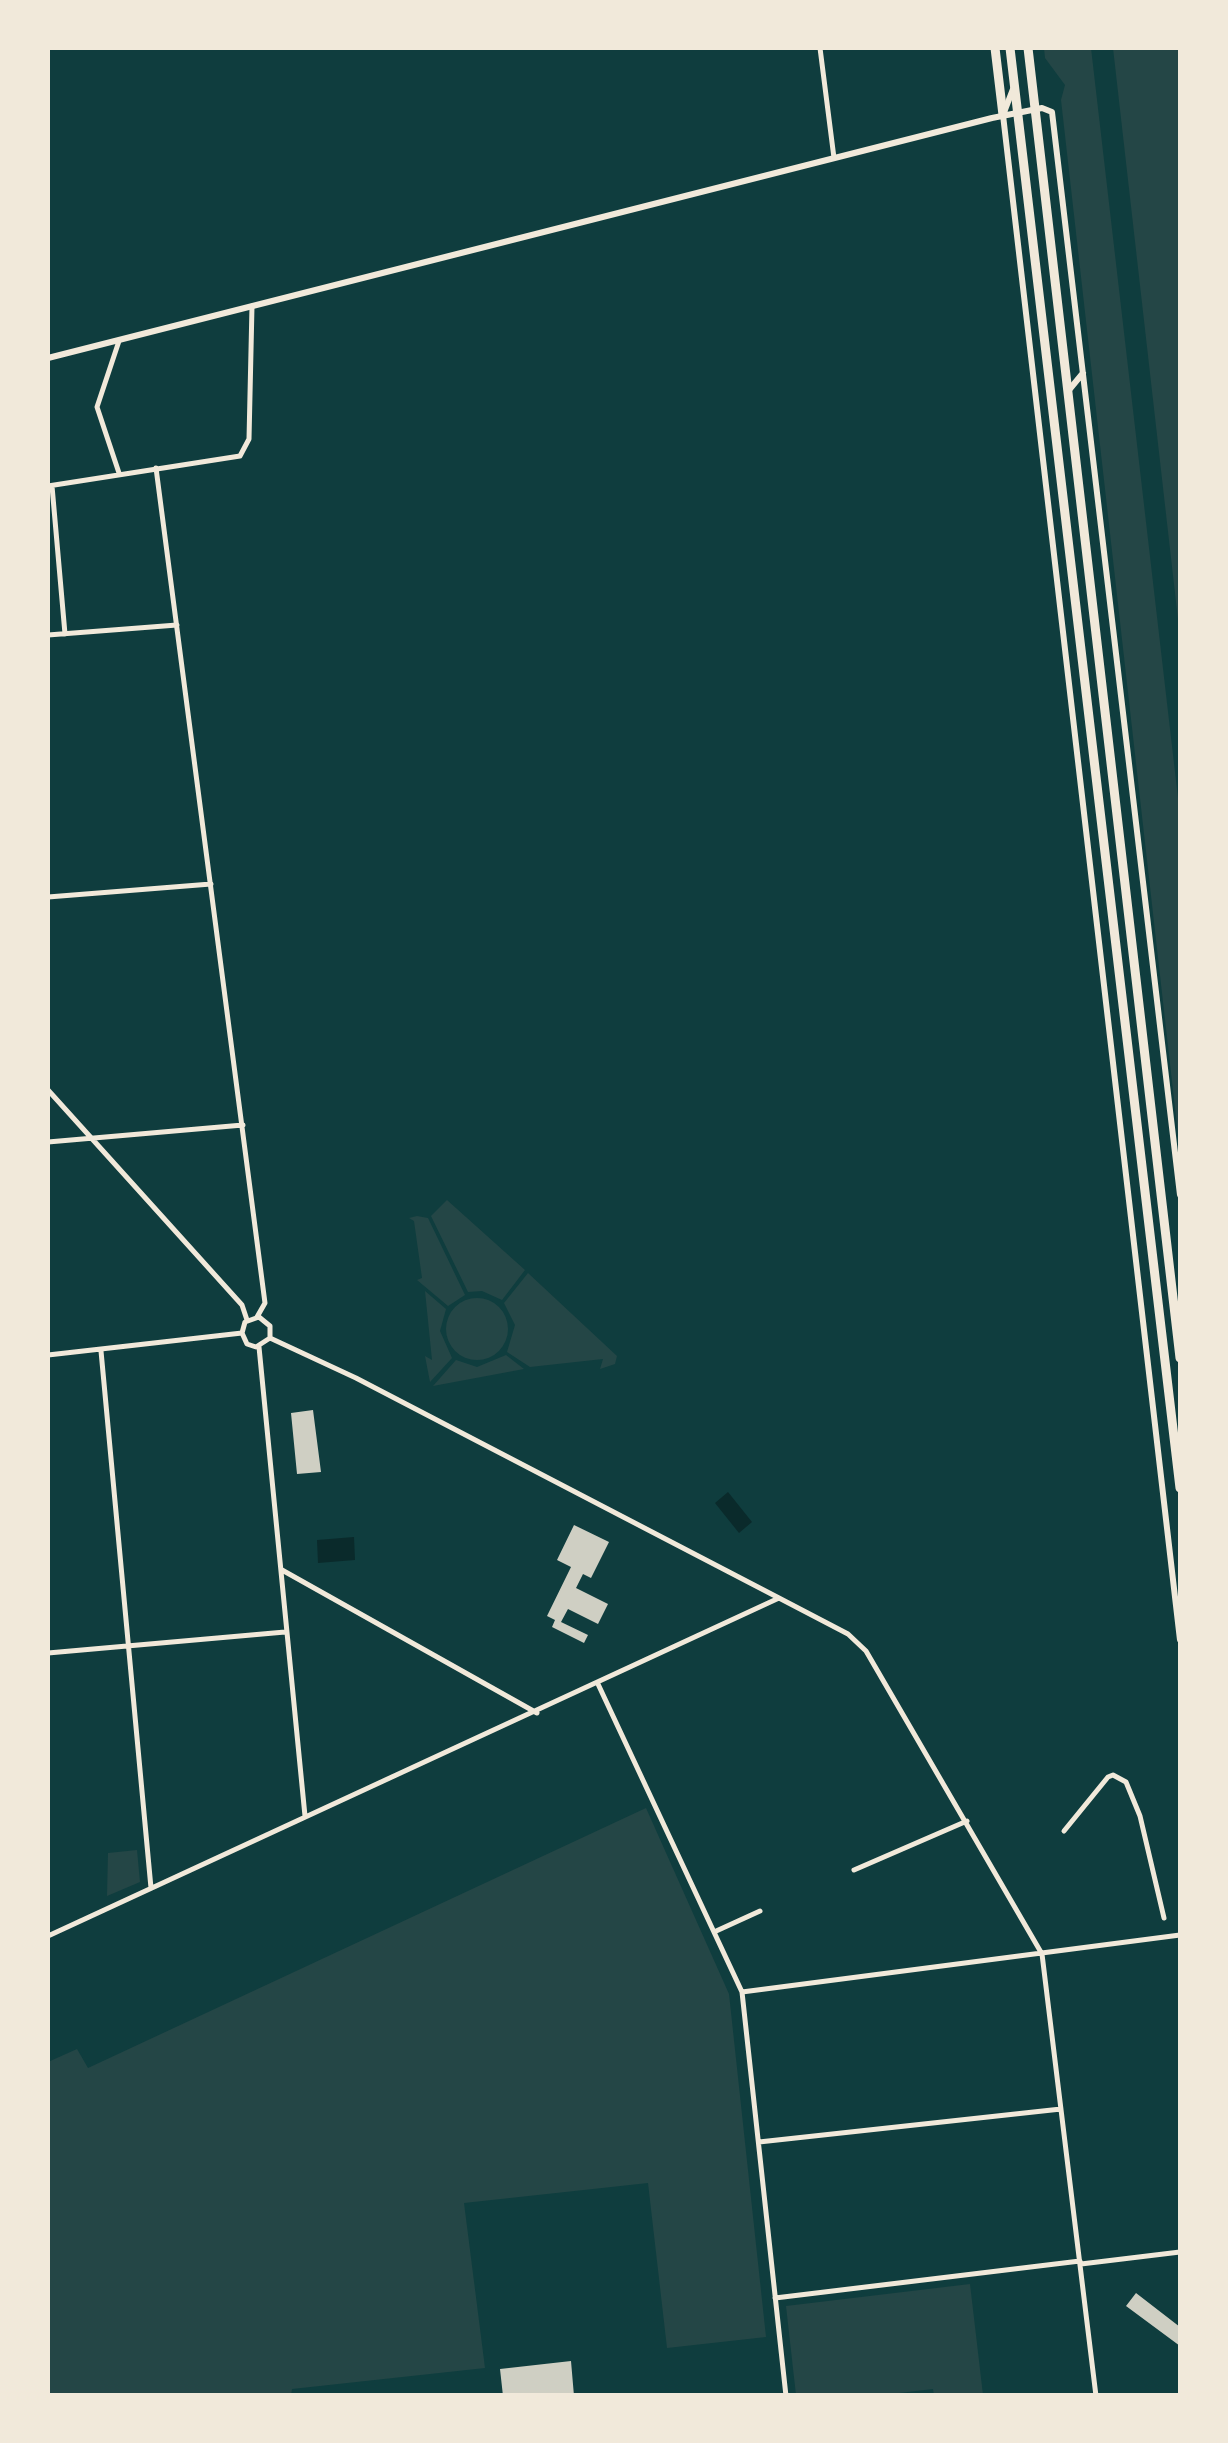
<!DOCTYPE html>
<style>
body{margin:0}
#map{position:relative;width:1228px;height:2443px;overflow:hidden;background:#0f3d3e;font-family:Lora,serif}
canvas{display:block}
.frame{position:absolute;inset:0;border:50px solid #f1e9da;pointer-events:none}
</style>
<div id="map">
<canvas width="1228" height="2443"></canvas>
<div class="frame"></div>
</div>
<script>
const g = document.querySelector('canvas').getContext('2d');
g.lineJoin = 'round';
function paint(path, color) { g.fillStyle = color; g.fill(path, 'evenodd'); }
const shape = rows => new Path2D(rows.map(r => 'M' + r).join(''));
function stroke(path, color, width, dash) { g.strokeStyle = color; g.lineWidth = width; g.lineCap = dash ? 'butt' : 'round'; g.setLineDash(dash || []); g.stroke(path); }
paint(shape([
 [1044,48,1091,48,1180,815,1180,1152,1061,100,1065,85,1045,58],
 [1113,48,1180,48,1180,637],
 [447,1200,525,1270,502,1300,482,1291,468,1292,431,1216],
 [417,1216,428,1218,465,1295,448,1306,417,1280,422,1278,414,1221,409,1218],
 [528,1273,617,1356,615,1364,600,1369,603,1359,530,1367,507,1352,515,1325,504,1303],
 [425,1291,446,1309,440,1331,452,1358,430,1382,425,1356,432,1360],
 '446 1329a31 31 0 1 1 62 0a31 31 0 1 1-62 0Z',
 [506,1355,524,1369,433,1386,456,1360,477,1367],
 [646,1808,729,1994,766,2337,667,2348,648,2183,464,2203,485,2368,292,2389,291,2395,48,2395,48,2062,77,2049,88,2068],
 [137,1850,140,1882,107,1896,108,1853],
 [970,2284,983,2395,934,2395,933,2389,874,2396,796,2395,786,2306]
]), '#244646');
paint(shape([
 [728,1492,752,1522,739,1533,715,1503],
 [354,1537,355,1560,318,1563,317,1540]
]), '#0a2a2b');
paint(shape([
 [313,1410,321,1472,297,1474,291,1413],
 [574,1525,609,1542,591,1578,583,1574,576,1588,608,1604,598,1624,568,1609,561,1622,588,1635,584,1643,552,1627,555,1620,547,1616,571,1567,557,1560],
 [1136,2293,1180,2327,1180,2346,1126,2306],
 [571,2361,574,2396,503,2396,500,2369]
]), '#cfcfc3');
stroke(shape([
 [820,48,834,158],
 [119,341,97,407,119,473],
 [156,468,265,1303,257,1317],
 [48,486,240,456,249,439,252,306],
 [52,486,65,634],
 [48,635,177,625],
 [48,897,211,884],
 [48,1090,242,1305,247,1320],
 [48,1142,243,1125],
 [242,1333,245,1322,259,1317,270,1326,270,1338],
 [242,1333,247,1344,256,1347,270,1338],
 [270,1338,356,1378,779,1598,848,1634,866,1651,1042,1954,1096,2396],
 [259,1347,305,1816],
 [101,1351,151,1888],
 [48,1355,242,1333],
 [282,1570,537,1713],
 [48,1653,285,1632],
 [598,1684,742,1992,786,2396],
 [1064,1831,1108,1777,1113,1775,1126,1782,1140,1816,1164,1918],
 [854,1870,967,1821],
 [714,1932,760,1911],
 [48,1936,779,1598],
 [742,1992,1180,1935],
 [759,2142,1061,2109],
 [1081,2264,1180,2252],
 [775,2298,1080,2261]
]), '#f1e9da', 5);
stroke(shape([
 [1013,89,1003,115,1180,1640],
 [48,358,992,118,1042,108,1052,112,1180,1195],
 [1069,390,1083,373]
]), '#f1e9da', 6);
stroke(shape([
 [995,48,1003,115],
 [1010,48,1180,1488],
 [1028,48,1180,1358]
]), '#f1e9da', 9);
</script>
